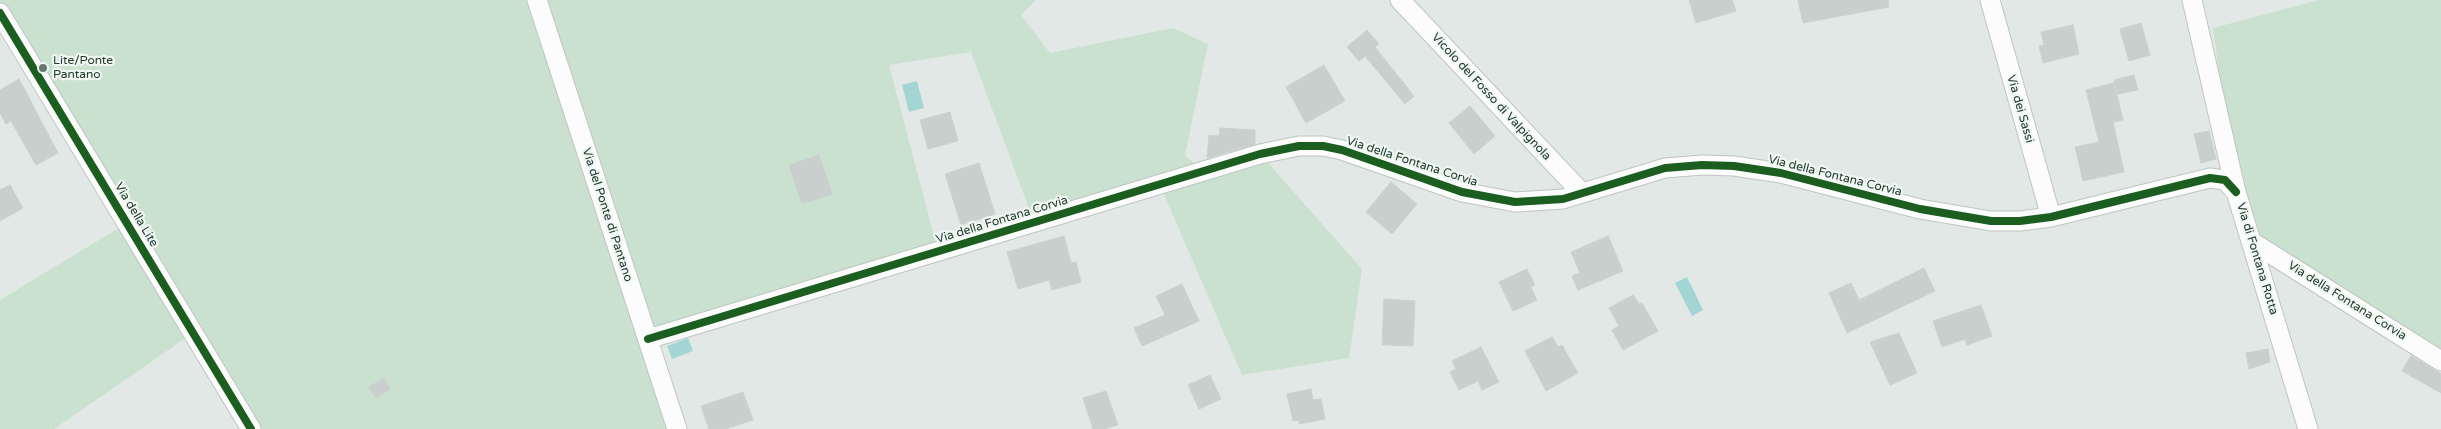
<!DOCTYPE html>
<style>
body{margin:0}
canvas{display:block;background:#e2e8e5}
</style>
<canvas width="2441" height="429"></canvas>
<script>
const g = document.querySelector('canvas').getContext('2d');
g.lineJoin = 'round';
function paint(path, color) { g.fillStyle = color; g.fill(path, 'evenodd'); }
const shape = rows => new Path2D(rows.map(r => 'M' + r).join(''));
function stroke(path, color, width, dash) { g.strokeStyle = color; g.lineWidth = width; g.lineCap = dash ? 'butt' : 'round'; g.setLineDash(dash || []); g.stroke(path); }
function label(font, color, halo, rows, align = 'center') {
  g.font = font + ' "Varela Round",sans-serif'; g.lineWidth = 4.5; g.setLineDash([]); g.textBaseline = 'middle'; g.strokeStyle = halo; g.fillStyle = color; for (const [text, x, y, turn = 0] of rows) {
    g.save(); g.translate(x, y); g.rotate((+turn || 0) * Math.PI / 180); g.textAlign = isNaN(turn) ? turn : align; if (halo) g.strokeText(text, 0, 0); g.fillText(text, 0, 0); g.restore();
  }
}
paint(shape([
 [0,0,1036,0,1021,15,1050,53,1173,28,1208,44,1185,155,1203,171,1260,154,1362,269,1349,358,1242,375,1160,185,1034,222,971,52,889,65,939,255,648,339,677,429,251,429,193,333,54,429,0,429,0,300,127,223,0,13],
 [2319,0,2441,0,2441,360,2252,242,2236,192,2213,28]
]), '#cbe1cf');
paint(shape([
 [917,81,924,108,909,112,902,85],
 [1687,277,1703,310,1692,316,1675,283],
 [688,338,693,351,672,359,667,346]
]), '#a4d5d5');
const building = shape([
 [1689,0,1732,0,1736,11,1696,23,1689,0],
 [1798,0,1888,0,1889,7,1803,23,1798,0],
 [2141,23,2150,55,2129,61,2120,29,2141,23],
 [2073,25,2079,54,2043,63,2039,46,2044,45,2041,32,2073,25],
 [1367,30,1379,44,1375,47,1414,96,1405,104,1365,56,1359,61,1347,47,1367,30],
 [1324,65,1345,101,1306,123,1286,87,1324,65],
 [2134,75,2138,90,2118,94,2114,80,2134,75],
 [19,79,58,153,36,165,11,121,6,124,0,113,0,90,19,79],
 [2114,83,2123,120,2113,122,2124,172,2083,181,2075,147,2099,142,2086,90,2114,83],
 [1470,106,1495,136,1474,154,1449,123,1470,106],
 [950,112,958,141,928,149,920,120,950,112],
 [1220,128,1255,130,1255,144,1207,158,1209,135,1219,136,1220,128],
 [2209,131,2216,159,2201,163,2194,134,2209,131],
 [819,155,832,194,802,204,789,165,819,155],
 [979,163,995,214,961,225,945,174,979,163],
 [1391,182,1417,204,1392,234,1366,212,1391,182],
 [10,185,23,208,0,221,0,190,10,185],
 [1064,236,1071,263,1076,262,1081,282,1052,290,1049,280,1018,289,1007,252,1064,236],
 [1608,236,1623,271,1578,290,1572,276,1580,273,1571,252,1608,236],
 [1924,268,1935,291,1847,333,1829,293,1851,283,1859,300,1924,268],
 [1527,269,1535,285,1531,287,1537,300,1513,311,1499,282,1527,269],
 [1182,284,1199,321,1142,346,1134,328,1165,315,1156,296,1182,284],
 [1633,295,1639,304,1642,303,1658,331,1623,350,1612,330,1619,326,1609,308,1633,295],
 [1384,299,1415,301,1413,346,1382,345,1384,299],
 [1981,305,1992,336,1967,345,1965,339,1942,347,1933,321,1981,305],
 [1899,333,1917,373,1890,385,1870,342,1899,333],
 [1552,337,1558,347,1562,345,1578,373,1546,391,1525,351,1552,337],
 [1481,347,1499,382,1482,390,1478,381,1459,390,1450,372,1456,369,1452,361,1481,347],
 [2268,349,2270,362,2249,369,2246,353,2268,349],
 [2411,356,2441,374,2441,393,2402,371,2411,356],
 [1210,375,1221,399,1199,409,1188,385,1210,375],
 [384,378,390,389,376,398,369,387,384,378],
 [1311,389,1313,400,1321,399,1325,419,1299,424,1299,420,1293,421,1287,394,1311,389],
 [1106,391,1118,425,1104,429,1093,429,1083,398,1106,391],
 [743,392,753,420,726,429,709,429,701,406,743,392]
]);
paint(building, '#c9cfcc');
stroke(building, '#cbd1ce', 1);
const minor = shape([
 [537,0,677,429],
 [1400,0,1582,193],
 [1990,0,2051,217],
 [2192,0,2236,192,2308,429],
 [0,13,251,429],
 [2252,242,2441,361],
 [648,339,1260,154,1299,146,1323,146,1342,150,1462,192,1515,202,1563,199,1665,168,1702,165,1734,166,1781,173,1920,209,1991,221,2020,221,2051,217,2210,178,2225,180,2236,192]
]);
stroke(minor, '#bfc5c2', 21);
stroke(minor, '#fbfcfb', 19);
stroke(shape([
 [0,13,251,429],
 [648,339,1260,154,1299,146,1323,146,1342,150,1462,192,1515,202,1563,199,1665,168,1702,165,1734,166,1781,173,1920,209,1991,221,2020,221,2051,217,2210,178,2225,180,2236,192]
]), '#1b5e20', 8);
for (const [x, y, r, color] of [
 [43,68,5,"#65776f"]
]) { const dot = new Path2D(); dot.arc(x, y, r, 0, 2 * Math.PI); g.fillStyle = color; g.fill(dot); stroke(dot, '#f0f7f2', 2); }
label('12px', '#213a30', '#f0f7f2', [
 ["Lite/Ponte",53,61],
 ["Pantano",53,75]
], 'left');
label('12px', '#213a30', '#f0f7f2', [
 ["Vicolo del Fosso di Valpignola",1491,97,47],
 ["Via dei Sassi",2020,109,74],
 ["Via della Fontana Corvia",1412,162,18],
 ["Via della Fontana Corvia",1835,176,14],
 ["Via della Lite",136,215,59],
 ["Via del Ponte di Pantano",607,215,72],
 ["Via della Fontana Corvia",1002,220,-17],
 ["Via di Fontana Rotta",2257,259,73],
 ["Via della Fontana Corvia",2347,301,32]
]);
</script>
